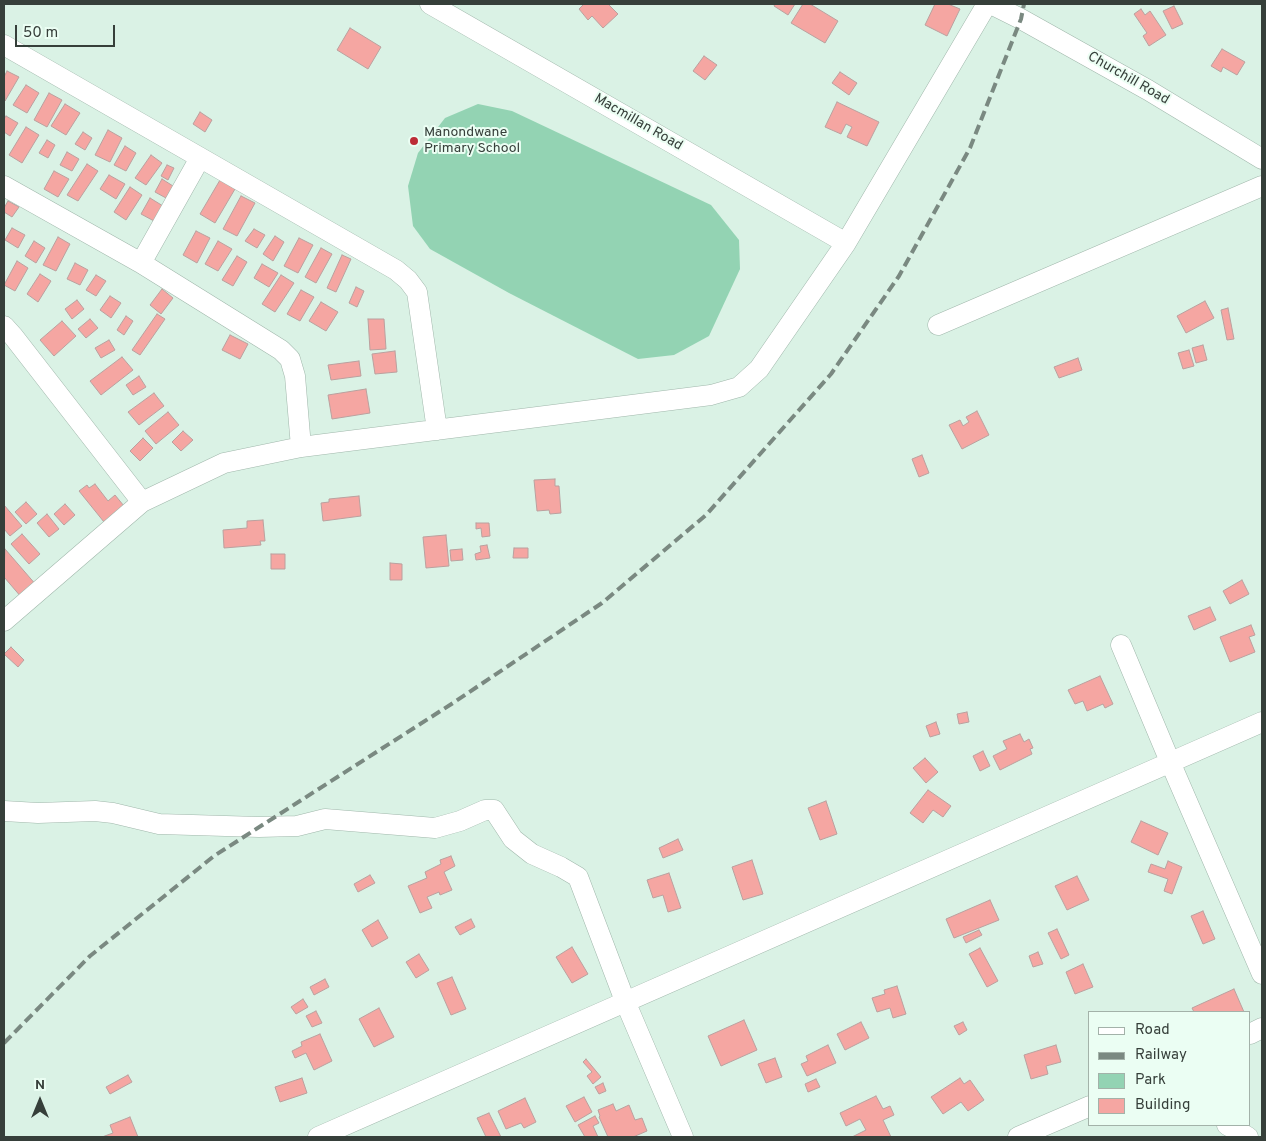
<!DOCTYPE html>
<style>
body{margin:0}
#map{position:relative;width:1266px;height:1141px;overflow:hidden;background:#daf2e5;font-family:Overpass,sans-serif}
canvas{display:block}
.frame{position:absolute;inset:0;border:5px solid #363f3a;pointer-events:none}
.legend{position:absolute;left:1088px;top:1011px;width:162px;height:115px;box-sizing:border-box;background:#ebfef3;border:1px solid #a3b2a9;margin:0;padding:6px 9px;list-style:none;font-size:15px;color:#363f3a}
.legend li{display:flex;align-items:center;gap:10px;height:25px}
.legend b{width:25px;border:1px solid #a3b2a9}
.north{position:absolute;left:15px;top:1076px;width:50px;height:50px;-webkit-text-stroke:4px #ebfef3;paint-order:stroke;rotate:0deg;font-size:14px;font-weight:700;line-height:20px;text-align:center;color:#363f3a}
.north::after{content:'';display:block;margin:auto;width:18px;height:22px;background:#363f3a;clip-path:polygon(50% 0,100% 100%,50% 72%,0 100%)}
.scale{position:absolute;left:15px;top:25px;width:100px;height:22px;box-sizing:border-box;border:2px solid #363f3a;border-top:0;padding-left:6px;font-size:15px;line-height:18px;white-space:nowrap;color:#363f3a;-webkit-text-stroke:4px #ebfef3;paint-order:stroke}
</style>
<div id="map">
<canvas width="1266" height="1141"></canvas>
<div class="frame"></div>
<ul class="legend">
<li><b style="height:6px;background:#fff"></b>Road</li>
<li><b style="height:6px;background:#7a8981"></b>Railway</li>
<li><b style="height:14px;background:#93d3b3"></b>Park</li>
<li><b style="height:14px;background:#f5a6a2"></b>Building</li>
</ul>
<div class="north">N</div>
<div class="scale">50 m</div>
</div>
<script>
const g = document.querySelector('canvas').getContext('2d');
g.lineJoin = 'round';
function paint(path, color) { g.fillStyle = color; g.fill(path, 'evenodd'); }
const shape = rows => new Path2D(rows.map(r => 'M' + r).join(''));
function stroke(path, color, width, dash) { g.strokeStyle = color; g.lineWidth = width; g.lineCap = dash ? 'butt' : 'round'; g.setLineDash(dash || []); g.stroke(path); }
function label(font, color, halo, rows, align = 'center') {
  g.font = font + ' Overpass,sans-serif'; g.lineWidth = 4; g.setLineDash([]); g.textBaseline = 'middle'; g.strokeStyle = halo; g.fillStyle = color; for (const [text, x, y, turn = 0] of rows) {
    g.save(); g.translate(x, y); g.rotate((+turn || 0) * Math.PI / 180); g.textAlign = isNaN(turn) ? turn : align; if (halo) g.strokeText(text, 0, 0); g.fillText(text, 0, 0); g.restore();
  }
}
paint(shape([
 [478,104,512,111,711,205,739,240,740,269,709,336,674,355,638,359,509,293,430,249,413,226,408,186,418,153,445,118]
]), '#93d3b3');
const building = shape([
 [584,4,608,4,618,14,603,28,592,16,588,20,579,9,584,4],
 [775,4,795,4,788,15,774,6,775,4],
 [803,4,810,4,838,21,825,43,791,23,803,4],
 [935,4,948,4,960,9,947,36,925,25,935,4],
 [1174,6,1183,24,1172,29,1163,11,1174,6],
 [1141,9,1145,15,1150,11,1166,35,1149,46,1143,36,1147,33,1134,14,1141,9],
 [350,28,381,47,368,69,337,50,350,28],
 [1222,49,1245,62,1237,75,1223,67,1221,72,1211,66,1222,49],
 [704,56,717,65,705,80,693,71,704,56],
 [7,71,19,77,5,101,4,77,7,71],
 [840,72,857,83,849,95,832,83,840,72],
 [26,85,39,93,27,113,13,105,26,85],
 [49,93,62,100,47,127,34,120,49,93],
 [837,102,879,122,867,146,847,137,852,127,846,124,841,134,825,127,837,102],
 [65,104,80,113,66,135,51,126,65,104],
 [200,112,212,120,205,132,193,124,200,112],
 [6,116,18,123,10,136,4,132,4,119,6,116],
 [26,127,39,135,22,163,9,155,26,127],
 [108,130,122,138,110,162,95,155,108,130],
 [83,132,92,138,85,150,75,144,83,132],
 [47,140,55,145,48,158,39,153,47,140],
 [125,146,136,153,126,171,114,165,125,146],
 [67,152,79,159,72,171,60,165,67,152],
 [151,155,162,163,146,185,135,178,151,155],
 [87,164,98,171,78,201,67,195,87,164],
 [167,165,174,168,168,180,161,176,167,165],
 [54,171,69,179,58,197,44,189,54,171],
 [109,175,125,184,116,199,100,189,109,175],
 [162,179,173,186,166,198,155,192,162,179],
 [220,180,235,189,215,223,200,214,220,180],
 [130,187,142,195,126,220,114,212,130,187],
 [241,196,255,203,237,236,223,229,241,196],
 [150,198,163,206,154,221,141,214,150,198],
 [8,201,19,207,12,217,4,212,4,208,8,201],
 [12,228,25,235,18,248,5,240,12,228],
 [254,229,265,235,257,248,245,241,254,229],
 [196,231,210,238,197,263,183,255,196,231],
 [275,236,284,242,273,261,263,254,275,236],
 [58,237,70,244,56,271,43,265,58,237],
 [299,238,313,245,298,273,284,266,299,238],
 [34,241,45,248,36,263,25,256,34,241],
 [218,241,232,249,218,271,205,264,218,241],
 [321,248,332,254,316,283,305,277,321,248],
 [342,255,351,259,336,292,327,288,342,255],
 [237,256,247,262,233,286,222,280,237,256],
 [17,261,28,268,15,291,4,285,17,261],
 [75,263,88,270,80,285,67,279,75,263],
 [262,264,278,273,269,287,254,278,262,264],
 [40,274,51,281,38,302,27,294,40,274],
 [96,275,106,281,96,296,86,290,96,275],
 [281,275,294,283,275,312,262,304,281,275],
 [356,287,364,291,357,307,349,303,356,287],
 [162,289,173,298,161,314,150,305,162,289],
 [301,290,314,297,300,321,287,314,301,290],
 [110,296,121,303,111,318,100,310,110,296],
 [77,300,84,309,72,319,65,309,77,300],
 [1205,301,1214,318,1186,333,1177,316,1205,301],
 [321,302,338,312,326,331,309,321,321,302],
 [1228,308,1234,339,1227,340,1221,310,1228,308],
 [157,314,165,319,140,355,132,350,157,314],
 [126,316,133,321,124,335,117,330,126,316],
 [90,319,98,328,86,338,78,329,90,319],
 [368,319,384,319,386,349,370,350,368,319],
 [62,321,76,336,54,356,40,340,62,321],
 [230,335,248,344,240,359,222,350,230,335],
 [109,340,115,350,101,358,95,348,109,340],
 [1203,345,1207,360,1196,363,1192,348,1203,345],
 [1189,350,1194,366,1183,369,1178,353,1189,350],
 [395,351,397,372,375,374,372,354,395,351],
 [122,357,133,370,101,395,90,381,122,357],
 [1078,358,1082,370,1059,378,1054,367,1078,358],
 [359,361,361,376,331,380,328,365,359,361],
 [139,376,146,387,133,395,126,385,139,376],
 [366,389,370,413,332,419,328,395,366,389],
 [154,393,164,406,139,425,128,412,154,393],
 [977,411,989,435,962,449,949,425,960,420,963,426,969,422,966,417,977,411],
 [168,412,179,425,156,444,145,431,168,412],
 [183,431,193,440,181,451,172,442,183,431],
 [143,438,153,448,140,461,130,451,143,438],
 [922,455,929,473,919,477,912,459,922,455],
 [555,479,555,486,559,486,561,513,550,514,549,510,537,511,534,480,555,479],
 [95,484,108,501,115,495,124,506,104,522,79,491,87,485,89,488,95,484],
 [359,496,361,516,323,521,321,503,329,502,329,499,359,496],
 [26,502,37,514,26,524,15,512,26,502],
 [65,504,75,515,64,525,54,514,65,504],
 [4,505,22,526,10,536,4,529,4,505],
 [47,514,59,529,49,537,37,523,47,514],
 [263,520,265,541,260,541,261,545,224,548,223,530,247,528,247,521,263,520],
 [476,523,489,523,490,536,482,537,481,528,476,529,476,523],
 [22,534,40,554,29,564,11,544,22,534],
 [446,535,449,566,426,568,423,537,446,535],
 [487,545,490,558,476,560,475,554,481,552,480,546,487,545],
 [514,548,528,548,528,558,513,558,514,548],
 [5,549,37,586,22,598,4,577,5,549],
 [462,549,463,560,451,561,450,550,462,549],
 [271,554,285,554,285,569,271,569,271,554],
 [390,563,402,564,402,580,390,580,390,563],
 [1242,580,1249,594,1230,604,1223,591,1242,580],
 [1210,607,1216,620,1194,630,1188,616,1210,607],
 [1251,625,1255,635,1249,637,1255,652,1230,662,1220,637,1251,625],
 [11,647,24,660,18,667,4,654,11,647],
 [1100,676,1113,704,1105,708,1103,704,1087,711,1083,701,1075,704,1068,690,1100,676],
 [967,712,969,722,959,724,957,714,967,712],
 [936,722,940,734,930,737,926,726,936,722],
 [1020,734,1024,742,1029,739,1033,748,1030,749,1032,754,1000,770,993,756,1007,749,1003,741,1020,734],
 [983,751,990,766,980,771,973,756,983,751],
 [925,758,938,772,926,783,913,768,925,758],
 [928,790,951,806,943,817,933,810,923,823,910,813,928,790],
 [826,801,837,834,820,840,808,808,826,801],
 [1141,821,1168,833,1158,855,1131,842,1141,821],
 [678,839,683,850,663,858,659,848,678,839],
 [451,856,455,866,444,872,452,890,440,895,439,892,427,897,432,908,420,913,408,886,427,878,425,872,441,864,440,860,451,856],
 [752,860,763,894,743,900,732,867,752,860],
 [1168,861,1182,867,1172,894,1164,891,1168,879,1148,872,1151,864,1165,869,1168,861],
 [669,873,681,908,668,912,663,895,653,898,647,880,669,873],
 [370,875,375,883,358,892,354,884,370,875],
 [1077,876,1089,900,1067,910,1055,886,1077,876],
 [990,900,999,920,954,938,946,919,990,900],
 [1203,911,1215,939,1203,944,1191,916,1203,911],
 [471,919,475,927,460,935,455,927,471,919],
 [378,920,388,938,372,947,362,930,378,920],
 [1057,929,1069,955,1061,959,1048,933,1057,929],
 [979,930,982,935,966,943,963,937,979,930],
 [572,947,588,974,572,983,556,957,572,947],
 [980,948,998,981,987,987,969,954,980,948],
 [1038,952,1043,964,1033,967,1029,956,1038,952],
 [419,954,429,970,416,978,406,962,419,954],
 [1083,964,1093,987,1075,994,1066,972,1083,964],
 [452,977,466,1009,451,1015,437,983,452,977],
 [325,979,329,987,314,995,310,987,325,979],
 [897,986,906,1014,893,1018,890,1008,877,1012,872,998,885,994,884,990,897,986],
 [1234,989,1244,1012,1194,1012,1192,1008,1234,989],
 [303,999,308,1007,296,1014,291,1007,303,999],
 [379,1008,394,1037,374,1047,359,1019,379,1008],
 [316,1011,322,1023,312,1027,306,1016,316,1011],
 [744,1020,757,1050,721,1066,708,1036,744,1020],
 [861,1022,869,1038,845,1050,837,1034,861,1022],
 [963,1022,967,1030,959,1035,954,1026,963,1022],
 [320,1034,332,1061,314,1070,306,1053,295,1058,292,1051,302,1046,301,1042,320,1034],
 [828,1045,836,1063,807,1076,801,1064,808,1061,806,1056,828,1045],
 [1056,1045,1061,1062,1046,1066,1048,1074,1031,1079,1024,1055,1056,1045],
 [775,1058,782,1077,766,1083,758,1064,775,1058],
 [586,1059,601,1077,593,1084,587,1076,592,1072,583,1062,586,1059],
 [128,1075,132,1082,110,1094,106,1087,128,1075],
 [302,1078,307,1093,280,1102,275,1087,302,1078],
 [960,1078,964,1084,970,1080,984,1100,968,1111,961,1102,943,1114,931,1097,960,1078],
 [816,1079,820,1087,808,1092,805,1084,816,1079],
 [603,1083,606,1091,599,1094,595,1087,603,1083],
 [876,1096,883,1109,890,1106,894,1115,883,1120,891,1137,852,1137,866,1130,860,1119,846,1126,840,1113,876,1096],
 [584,1097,592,1112,575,1122,566,1106,584,1097],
 [525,1098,536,1122,524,1128,521,1123,506,1129,498,1111,525,1098],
 [613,1104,616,1111,629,1105,635,1120,642,1118,647,1131,633,1137,608,1137,599,1117,600,1116,598,1110,613,1104],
 [489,1113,501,1137,486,1137,477,1118,489,1113],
 [595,1116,599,1123,593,1126,598,1137,585,1137,578,1125,595,1116],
 [130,1117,138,1137,102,1137,113,1133,110,1125,130,1117]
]);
paint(building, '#f5a6a2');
stroke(building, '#baa09e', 1);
const minor = shape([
 [430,4,846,243],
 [991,4,1021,19,1148,90,1262,159],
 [4,45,396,270,408,280,417,292,437,430],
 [4,186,141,263,281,350,290,359,295,376,301,447],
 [141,263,200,158],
 [938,325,1262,186],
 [4,326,13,336,142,502],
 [4,621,142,502,224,463,301,447,711,395,739,387,759,369,846,243,987,4],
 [1121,645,1171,764,1262,974],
 [4,811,38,813,95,811,113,813,159,824,259,827,297,826,325,819,435,828,460,821,485,810,494,810,513,839,532,854,561,867,578,877,625,1001,683,1137],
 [1250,1034,1262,1028],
 [1227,1125,1248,1137],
 [318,1137,1262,722],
 [1018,1137,1090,1106]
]);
stroke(minor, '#a0b7ab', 21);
stroke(minor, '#fff', 20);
stroke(shape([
 [4,1043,90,956,214,856,453,703,602,603,706,515,831,374,899,276,970,148,1021,19,1024,4]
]), '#7a8981', 4, [10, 5]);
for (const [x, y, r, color] of [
 [414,141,5,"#bc2c36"]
]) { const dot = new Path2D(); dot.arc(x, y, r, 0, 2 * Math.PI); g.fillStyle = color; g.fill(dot); stroke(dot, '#ebfef3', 2); }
label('14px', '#363f3a', '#ebfef3', [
 ["Churchill Road",1128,79,30],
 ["Macmillan Road",638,123,30]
]);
label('14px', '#363f3a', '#ebfef3', [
 ["Manondwane",424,133],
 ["Primary School",424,149]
], 'left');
</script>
